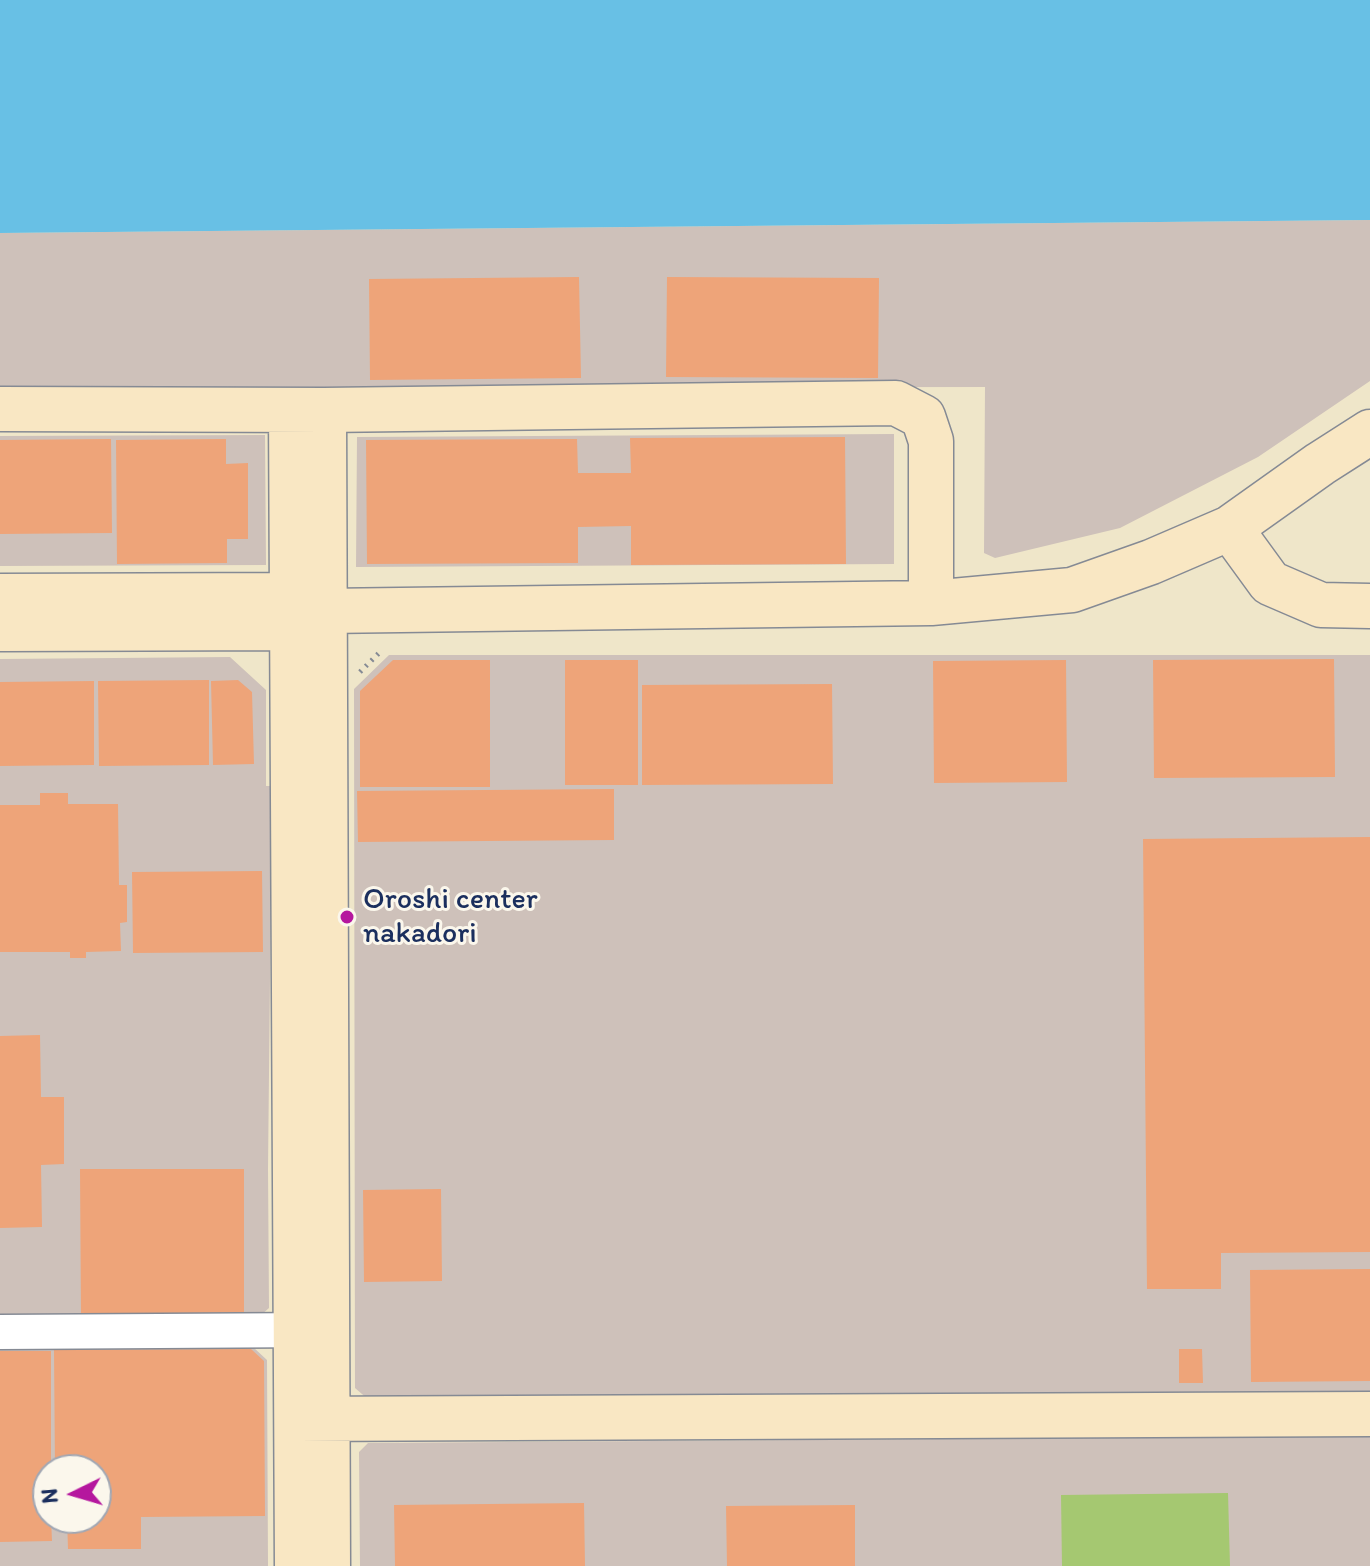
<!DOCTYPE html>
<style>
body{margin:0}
#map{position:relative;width:1370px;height:1566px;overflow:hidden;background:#efe6c9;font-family:Itim,sans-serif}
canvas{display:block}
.north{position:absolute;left:32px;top:1454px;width:80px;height:80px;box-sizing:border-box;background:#fbf7ec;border:2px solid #a1a7b3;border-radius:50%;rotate:265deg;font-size:22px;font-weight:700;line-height:32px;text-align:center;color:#1b2f5e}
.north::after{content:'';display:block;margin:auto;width:28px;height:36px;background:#b5179e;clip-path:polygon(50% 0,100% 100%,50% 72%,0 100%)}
</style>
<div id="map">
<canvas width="1370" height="1566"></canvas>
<div class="north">N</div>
</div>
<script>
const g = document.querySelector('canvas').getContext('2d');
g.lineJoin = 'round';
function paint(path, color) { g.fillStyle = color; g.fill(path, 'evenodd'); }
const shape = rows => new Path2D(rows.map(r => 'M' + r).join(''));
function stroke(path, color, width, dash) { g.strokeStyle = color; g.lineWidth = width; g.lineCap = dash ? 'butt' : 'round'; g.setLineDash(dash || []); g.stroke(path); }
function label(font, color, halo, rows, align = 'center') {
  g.font = font + ' Itim,sans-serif'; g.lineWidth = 6; g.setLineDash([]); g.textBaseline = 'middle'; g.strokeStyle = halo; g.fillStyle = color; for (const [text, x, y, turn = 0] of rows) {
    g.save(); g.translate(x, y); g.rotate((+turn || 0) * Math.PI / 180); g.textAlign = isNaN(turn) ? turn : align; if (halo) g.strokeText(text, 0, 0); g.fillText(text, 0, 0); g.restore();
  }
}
paint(shape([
 [1370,220,1370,381,1258,457,1120,528,995,558,984,553,985,387,0,388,0,233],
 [894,434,894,564,356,567,357,437],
 [265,435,266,565,0,566,0,436],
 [389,655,1370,655,1370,1396,369,1400,355,1388,354,689],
 [230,657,266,690,266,786,272,786,268,1169,269,1308,252,1323,0,1324,0,659],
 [253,1347,267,1360,268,1566,0,1566,0,1348],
 [48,1470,96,1470,96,1518,48,1518],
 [1370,1436,1370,1566,360,1566,359,1452,368,1443]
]), '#cec1ba');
paint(shape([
 [1228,1493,1230,1566,1062,1566,1061,1495]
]), '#a5c871');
paint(shape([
 [0,0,1370,0,1370,220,0,233]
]), '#68c0e5');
paint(shape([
 [579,277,581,378,370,380,369,279],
 [667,277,879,278,878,378,666,377],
 [845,437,846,564,631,565,631,526,578,527,578,563,367,564,366,440,577,439,578,473,631,473,630,438],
 [111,439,112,533,0,534,0,440],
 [226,439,226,464,248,463,248,539,227,539,227,563,117,564,116,440],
 [1334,659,1335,777,1154,778,1153,660],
 [393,660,490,660,490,787,360,787,360,691],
 [565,660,638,660,638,785,565,785],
 [1066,660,1067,782,934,783,933,661],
 [209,680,209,765,99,766,98,681],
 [238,680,252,692,254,764,213,765,211,681],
 [94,681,94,765,0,766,0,682],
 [832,684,833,784,642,785,642,685],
 [614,789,614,840,358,842,357,791],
 [40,793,68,793,68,804,118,804,119,885,127,885,127,922,120,923,121,951,86,952,86,958,70,958,70,952,0,952,0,805,40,805],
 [1370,837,1370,1252,1221,1253,1221,1289,1147,1289,1143,839],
 [262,871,263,952,133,953,132,872],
 [40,1035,41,1097,64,1097,64,1164,41,1165,42,1227,0,1228,0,1036],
 [80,1169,244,1169,244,1320,81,1321],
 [441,1189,442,1281,364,1282,363,1190],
 [1370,1269,1370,1381,1251,1382,1250,1270],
 [251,1349,264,1361,265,1516,141,1517,141,1549,68,1549,67,1518,96,1518,96,1470,55,1470,54,1350],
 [1179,1349,1202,1349,1203,1383,1179,1383],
 [0,1351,51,1351,51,1470,48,1470,48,1518,51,1518,52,1541,0,1542],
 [584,1503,585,1566,395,1566,394,1505],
 [855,1505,855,1566,727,1566,726,1506]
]), '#eea479');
const street = shape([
 [0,1332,319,1330]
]);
const secondary = shape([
 [0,409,324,410,896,403,923,417,931,441,931,603],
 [291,410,297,1566],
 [324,410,328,1566],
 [1230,528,1270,583,1321,605,1370,606],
 [0,596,292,595,319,608],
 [0,629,291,628,325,611,931,603,1072,590,1151,562,1230,528,1320,464,1370,432],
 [297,1419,1370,1414]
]);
stroke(street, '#858a94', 37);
stroke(secondary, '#858a94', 47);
stroke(shape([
 [360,672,382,650]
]), '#858a94', 5, [2, 6]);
stroke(street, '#fff', 34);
stroke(secondary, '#f9e7c3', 44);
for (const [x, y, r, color] of [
 [347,917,8,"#b5179e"]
]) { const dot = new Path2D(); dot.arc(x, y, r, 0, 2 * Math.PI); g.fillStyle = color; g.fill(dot); stroke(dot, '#fbf7ec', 3); }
label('30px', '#1b2f5e', '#fbf7ec', [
 ["Oroshi center",363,900],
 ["nakadori",363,934]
], 'left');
</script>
